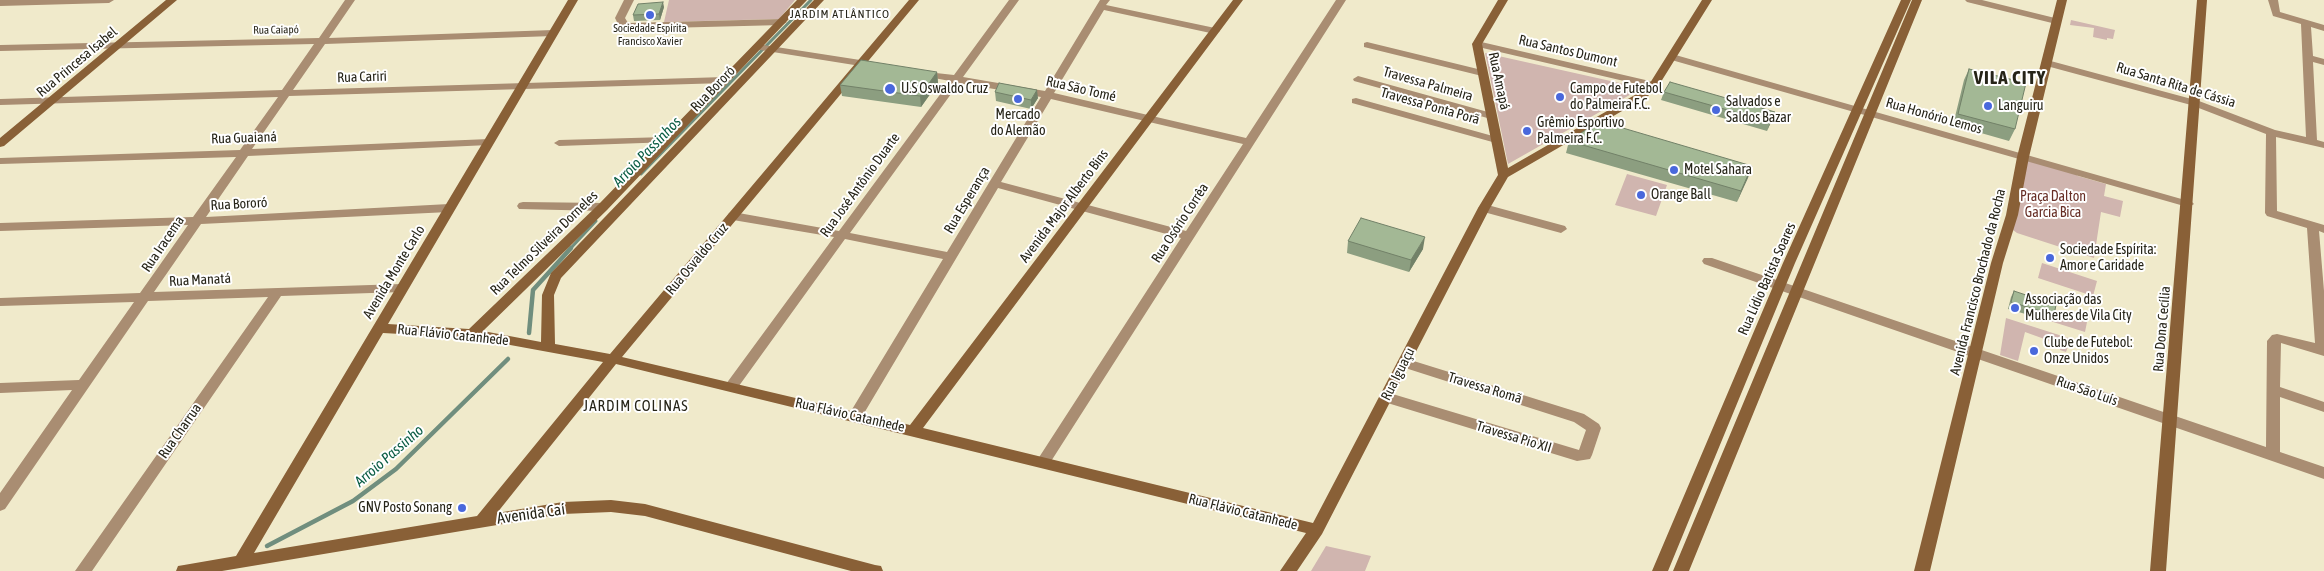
<!DOCTYPE html>
<meta charset="utf-8">
<style>
body{margin:0}
canvas{display:block;background:#f0eacb}
</style>
<canvas width="2324" height="571"></canvas>
<script>
const g = document.querySelector('canvas').getContext('2d');
g.lineJoin = 'round';
function paint(path, color) { g.fillStyle = color; g.fill(path, 'evenodd'); }
const shape = rows => new Path2D(rows.map(r => 'M' + r).join(''));
function stroke(path, color, width, dash) { g.strokeStyle = color; g.lineWidth = width; g.lineCap = dash ? 'butt' : 'round'; g.setLineDash(dash || []); g.stroke(path); }
function label(font, color, halo, rows, align = 'center') {
  g.font = font + ' "Asap Condensed",sans-serif'; g.lineWidth = 4; g.setLineDash([]); g.textBaseline = 'middle'; g.strokeStyle = halo; g.fillStyle = color; for (const [text, x, y, turn = 0] of rows) {
    g.save(); g.translate(x, y); g.rotate((+turn || 0) * Math.PI / 180); g.textAlign = isNaN(turn) ? turn : align; if (halo) g.strokeText(text, 0, 0); g.fillText(text, 0, 0); g.restore();
  }
}
paint(shape([
 [669,0,795,0,779,19,664,22],
 [2071,20,2115,30,2113,39,2107,38,2107,40,2093,37,2094,28,2070,25],
 [1485,53,1642,88,1508,164],
 [2023,157,2071,171,2078,176,2106,184,2104,196,2123,201,2120,217,2101,212,2094,258,2017,233,2009,227],
 [1627,174,1667,185,1656,216,1615,205],
 [2042,263,2097,281,2093,296,2038,278],
 [2052,310,2087,322,2085,332,2050,321],
 [2006,318,2084,343,2084,349,2069,344,2066,352,2060,350,2061,345,2025,332,2018,361,2000,355],
 [1326,546,1371,556,1365,571,1311,571]
]), '#d0b5af');
stroke(shape([
 [641,174,811,0],
 [570,249,596,221]
]), '#708e7e', 3);
stroke(shape([
 [529,333,533,290,571,248],
 [267,546,353,501,396,469,508,359]
]), '#708e7e', 4.5);
paint(shape([
 [0,0,114,0,109,3,0,6,0,0],
 [345,0,355,0,329,38,553,30,558,33,553,36,325,44,293,90,725,77,730,80,725,83,289,96,252,149,489,139,494,142,489,145,248,156,206,217,449,204,455,208,449,212,201,224,154,292,402,284,408,288,402,292,281,296,92,571,75,571,268,297,148,301,5,509,0,511,0,493,72,390,0,393,0,383,79,380,134,302,0,306,0,298,140,293,188,225,0,231,0,223,193,217,236,157,0,164,0,158,240,150,278,97,0,105,0,99,282,90,314,44,0,51,0,45,319,38,345,0],
 [624,0,634,0,625,18,628,23,782,19,787,22,782,25,627,29,619,26,615,18,624,0],
 [1009,0,1019,0,963,77,1045,91,1100,0,1110,0,1106,5,1215,28,1220,31,1215,34,1104,10,1054,93,1246,138,1336,0,1346,0,1048,466,1043,467,1038,466,1036,462,1181,238,998,188,860,420,855,421,850,420,848,416,943,259,845,239,736,390,726,390,724,387,726,384,834,237,733,220,727,216,729,213,733,212,839,231,950,81,918,75,918,71,954,75,1009,0],
 [959,83,1041,97,947,252,850,233,959,83],
 [1051,99,1243,144,1186,231,1001,182,1051,99],
 [1965,0,1982,0,2059,19,2061,21,2056,24,1967,2,1965,0],
 [2268,0,2278,0,2280,12,2324,25,2324,31,2311,27,2313,56,2324,59,2324,65,2313,62,2317,140,2324,142,2324,148,2276,137,2277,211,2324,225,2324,233,2319,231,2324,291,2324,356,2281,343,2280,387,2324,402,2324,412,2280,397,2280,452,2324,467,2324,479,1704,264,1702,261,1704,258,1712,258,2266,447,2267,341,2272,335,2277,334,2315,343,2307,228,2267,216,2265,213,2266,134,2191,105,2043,65,2042,63,2047,60,2199,101,2275,130,2306,137,2301,24,2273,16,2268,0],
 [1477,41,1654,82,1659,85,1654,88,1474,46,1472,44,1477,41],
 [1367,42,1486,71,1487,73,1482,76,1364,47,1364,43,1367,42],
 [757,44,873,62,878,65,873,68,754,49,752,47,757,44],
 [1672,54,2192,202,2194,204,2188,208,2184,206,1668,59,1668,55,1672,54],
 [1358,76,1495,114,1496,116,1491,119,1354,81,1353,79,1358,76],
 [1356,98,1500,138,1501,140,1496,143,1352,103,1352,99,1356,98],
 [667,137,671,138,672,140,671,142,559,146,554,143,559,140,667,137],
 [523,202,603,203,609,207,603,211,519,209,517,206,519,203,523,202],
 [1484,204,1565,226,1567,229,1561,233,1480,211,1478,208,1484,204],
 [1404,358,1584,414,1599,424,1601,428,1592,455,1590,459,1577,461,1381,401,1379,397,1381,393,1386,392,1579,450,1586,430,1574,422,1399,366,1397,363,1399,360,1404,358]
]), '#a98d72');
paint(shape([
 [166,0,177,0,4,146,0,147,0,138,166,0],
 [568,0,578,0,388,324,469,329,599,204,797,0,807,0,607,210,483,331,541,342,542,295,551,273,814,0,824,0,561,278,554,295,555,344,610,354,909,0,919,0,622,357,910,425,1233,0,1243,0,923,428,1313,523,1478,208,1498,175,1472,44,1498,0,1508,0,1482,44,1508,168,1640,92,1650,83,1702,0,1712,0,1659,85,1648,96,1508,177,1490,208,1322,534,1297,571,1280,571,1306,533,616,364,497,513,563,502,611,500,645,504,875,565,881,566,883,571,851,571,645,516,611,512,563,514,222,571,176,571,178,566,184,565,236,556,568,0],
 [383,333,472,338,603,362,477,516,254,553,383,333],
 [1901,0,1911,0,1795,263,1668,571,1652,571,1783,263,1901,0],
 [1912,0,1922,0,1689,571,1673,571,1912,0],
 [2057,0,2067,0,2029,157,2018,215,2003,263,1930,571,1914,571,1991,263,2006,215,2017,157,2057,0],
 [2197,0,2207,0,2166,571,2150,571,2197,0]
]), '#896037');
paint(shape([
 [664,7,660,20,634,21,633,15],
 [1969,69,2015,129,2009,141,1953,125,1964,80],
 [937,72,938,83,921,107,842,96,840,85],
 [995,92,1038,98,1031,109,996,101],
 [1664,92,1775,112,1767,131,1661,100],
 [1569,141,1752,166,1737,202,1566,153],
 [1348,241,1423,249,1409,272,1347,253],
 [2014,291,2054,315,2050,321,2008,309,2011,297]
]), '#8c9e80');
paint(shape([
 [663,2,664,7,660,20,659,14],
 [937,72,938,83,921,107,920,96],
 [1037,90,1038,98,1031,109,1031,100],
 [1775,112,1772,120,1767,131,1770,122],
 [1752,166,1748,178,1737,202,1741,191],
 [1425,237,1423,249,1409,272,1411,260]
]), '#728168');
const building = shape([
 [663,2,659,14,633,15,638,4,663,2],
 [861,60,937,72,920,96,840,85,861,60],
 [1969,69,2026,83,2015,129,1958,114,1969,69],
 [1670,82,1775,112,1770,122,1664,92,1670,82],
 [999,83,1037,90,1031,100,995,92,999,83],
 [1599,121,1752,166,1741,191,1569,141,1599,121],
 [1361,218,1425,237,1411,260,1348,241,1361,218],
 [2014,291,2056,305,2054,315,2011,302,2014,291]
]);
paint(building, '#a3b895');
stroke(building, '#728168', 1);
for (const [x, y, r, color] of [
 [650,15,5,"#4968dc"],
 [890,89,6,"#4968dc"],
 [1560,97,5,"#4968dc"],
 [1018,99,5,"#4968dc"],
 [1988,106,5,"#4968dc"],
 [1716,110,5,"#4968dc"],
 [1527,131,5,"#4968dc"],
 [1674,170,5,"#4968dc"],
 [1641,195,5,"#4968dc"],
 [2050,258,5,"#4968dc"],
 [2015,308,5,"#4968dc"],
 [2034,351,5,"#4968dc"],
 [462,508,5,"#4968dc"]
]) { const dot = new Path2D(); dot.arc(x, y, r, 0, 2 * Math.PI); g.fillStyle = color; g.fill(dot); stroke(dot, '#fff', 2); }
label('11px', '#262418', '#fff', [
 ["Sociedade Espírita",650,29],
 ["Francisco Xavier",650,42]
]);
label('11px', '#262418', '#fff', [
 ["Rua Caiapó",276,30,-1]
]);
g.letterSpacing = '1px';
label('12px', '#262418', '#fff', [
 ["JARDIM ATLÂNTICO",840,14]
]);
g.letterSpacing = '0px';
label('14px', '#262418', '#fff', [
 ["Rua Santos Dumont",1568,51,13],
 ["Rua Princesa Isabel",77,62,-40],
 ["Rua Cariri",362,77,-2],
 ["Rua Amapá",1499,81,78],
 ["Travessa Palmeira",1428,84,16],
 ["Rua Santa Rita de Cássia",2176,85,17],
 ["Rua Bororó",713,89,-46],
 ["Rua São Tomé",1081,89,13],
 ["Travessa Ponta Porã",1430,106,16],
 ["Rua Honório Lemos",1934,116,16],
 ["Rua Guaianá",244,138,-2],
 ["Rua José Antônio Duarte",860,185,-54],
 ["Rua Esperança",967,200,-59],
 ["Rua Bororó",239,204,-3],
 ["Avenida Major Alberto Bins",1064,206,-53],
 ["Rua Osório Corrêa",1180,223,-57],
 ["Rua Telmo Silveira Dorneles",544,243,-44],
 ["Rua Iracema",163,244,-56],
 ["Rua Osvaldo Cruz",697,259,-50],
 ["Avenida Monte Carlo",394,272,-59],
 ["Rua Lídio Batista Soares",1767,279,-66],
 ["Rua Manatá",200,280,-3],
 ["Avenida Francisco Brochado da Rocha",1978,282,-76],
 ["Rua Dona Cecília",2162,329,-85],
 ["Rua Flávio Catanhede",453,335,6],
 ["Rua Iguaçu",1398,374,-63],
 ["Travessa Romã",1485,388,17],
 ["Rua São Luís",2087,391,19],
 ["Rua Flávio Catanhede",850,415,13],
 ["Rua Charrua",180,431,-55],
 ["Travessa Pio XII",1514,437,17],
 ["Rua Flávio Catanhede",1243,512,14]
]);
label('14px', '#262418', '#fff', [
 ["U.S Oswaldo Cruz",901,89],
 ["Campo de Futebol",1570,89],
 ["do Palmeira F.C.",1570,105],
 ["Salvados e",1726,102],
 ["Saldos Bazar",1726,118],
 ["Languiru",1998,106],
 ["Mercado",1018,115,"center"],
 ["do Alemão",1018,131,"center"],
 ["Grêmio Esportivo",1537,123],
 ["Palmeira F.C.",1537,139],
 ["Motel Sahara",1684,170],
 ["Orange Ball",1651,195],
 ["Sociedade Espírita:",2060,250],
 ["Amor e Caridade",2060,266],
 ["Associação das",2025,300],
 ["Mulheres de Vila City",2025,316],
 ["Clube de Futebol:",2044,343],
 ["Onze Unidos",2044,359],
 ["GNV Posto Sonang",452,508,"right"]
], 'left');
label('14px', '#672e25', '#fff', [
 ["Praça Dalton",2053,197],
 ["Garcia Bica",2053,213]
]);
label('italic 15px', '#0b5d45', '#fff', [
 ["Arroio Passinhos",647,152,-46],
 ["Arroio Passinho",389,456,-41]
]);
g.letterSpacing = '1px';
label('15px', '#262418', '#fff', [
 ["JARDIM COLINAS",636,406]
]);
g.letterSpacing = '0px';
label('16px', '#262418', '#fff', [
 ["Avenida Caí",531,514,-8]
]);
g.letterSpacing = '1px';
label('bold 19px', '#262418', '#fff', [
 ["VILA CITY",2010,78]
]);
g.letterSpacing = '0px';
</script>
